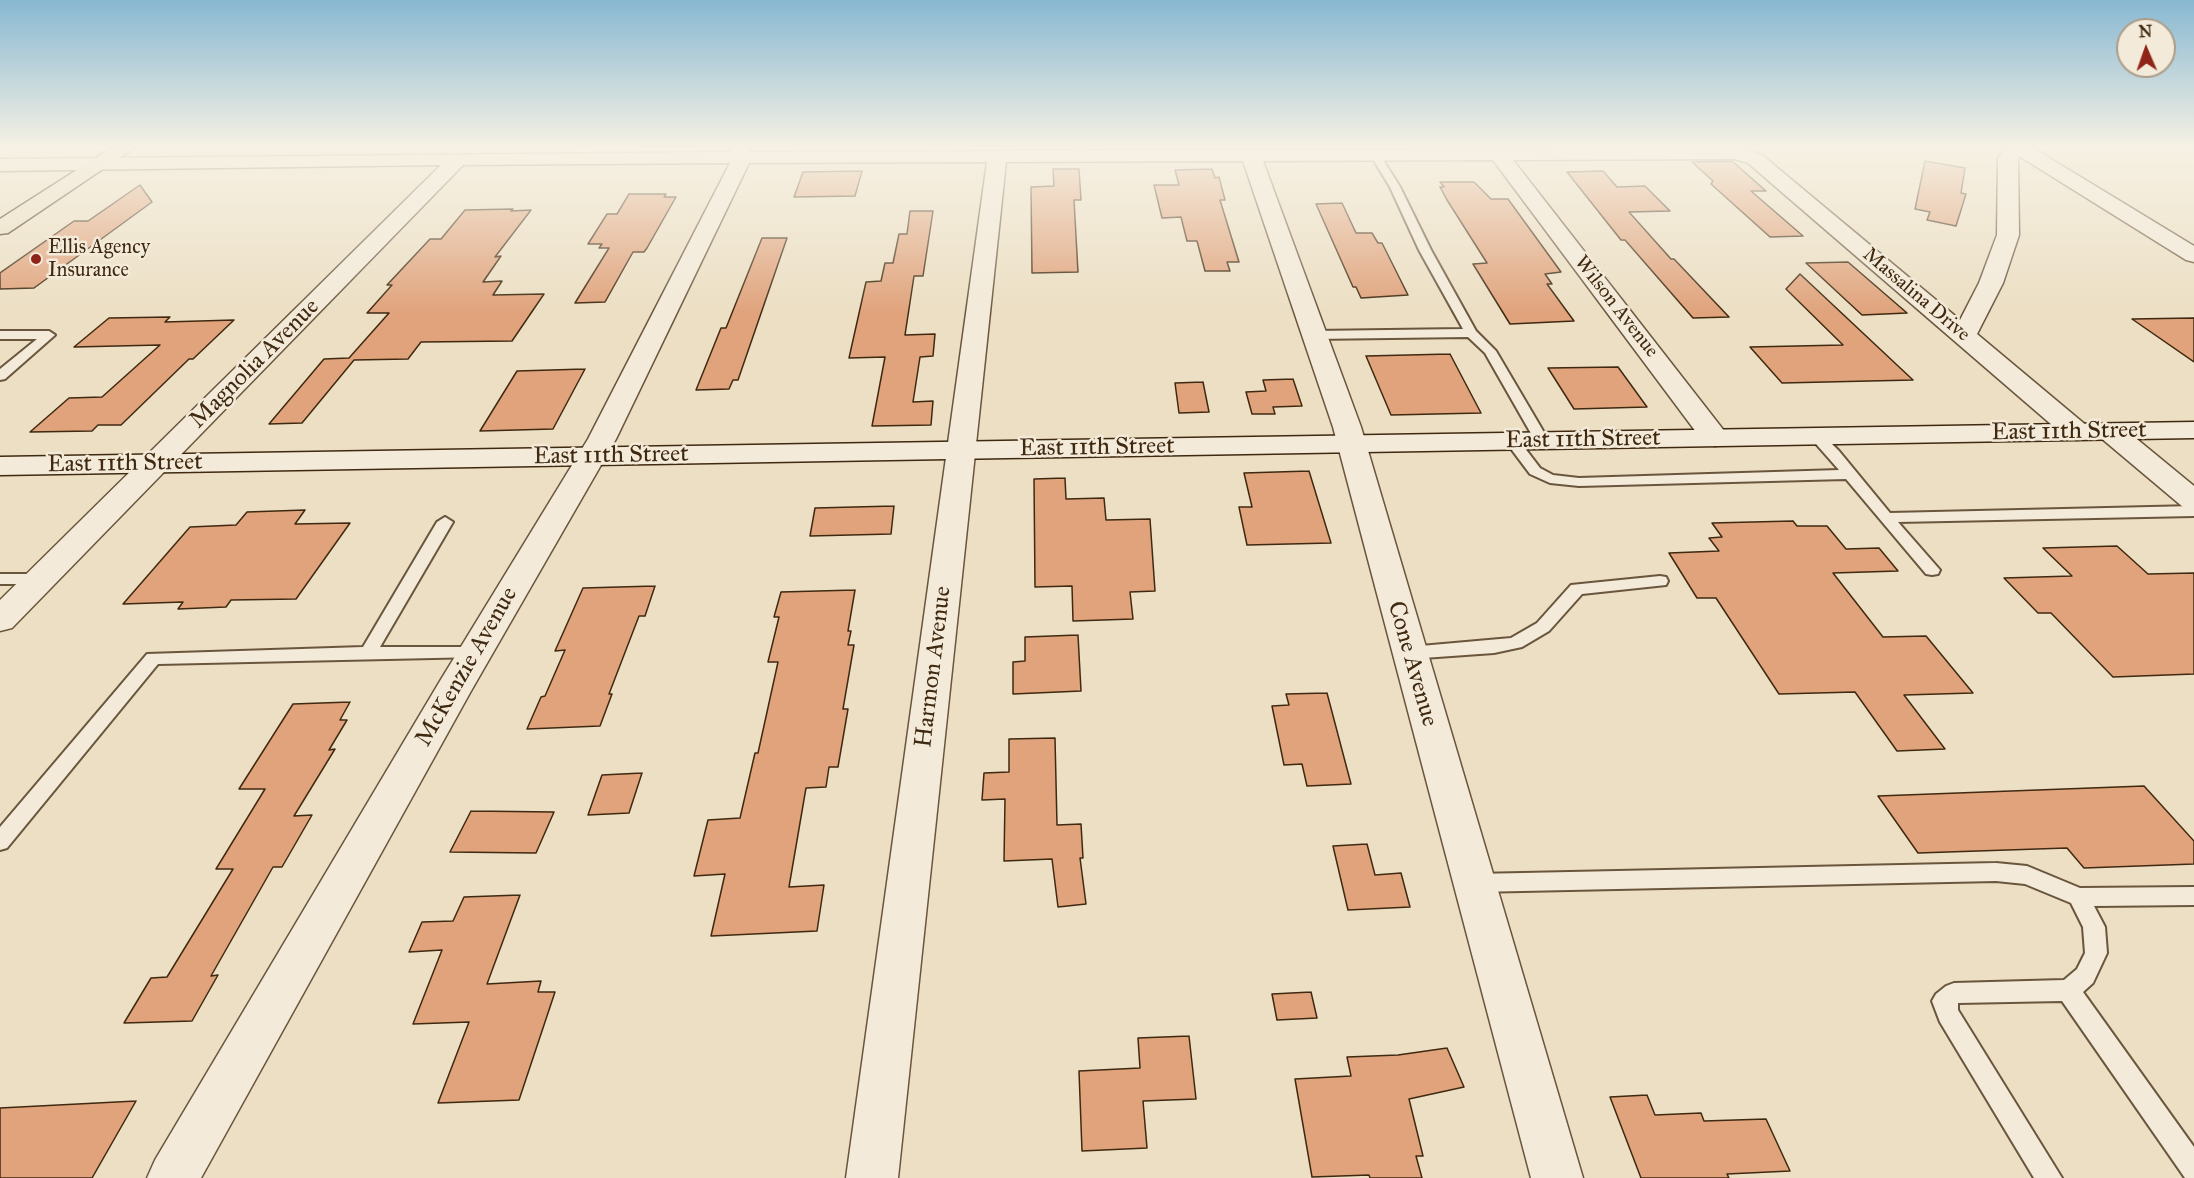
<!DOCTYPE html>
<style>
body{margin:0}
#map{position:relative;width:2194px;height:1178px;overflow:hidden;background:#ecdfc4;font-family:"IM FELL Great Primer",serif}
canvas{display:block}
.north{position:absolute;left:2116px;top:18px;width:60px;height:60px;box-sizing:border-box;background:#f3ead9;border:2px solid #ab9d89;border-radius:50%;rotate:358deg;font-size:16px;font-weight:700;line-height:24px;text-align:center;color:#3f2910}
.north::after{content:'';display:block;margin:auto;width:21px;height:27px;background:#8f2418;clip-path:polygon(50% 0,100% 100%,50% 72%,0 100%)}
</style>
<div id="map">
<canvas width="2194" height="1178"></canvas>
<div class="north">N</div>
</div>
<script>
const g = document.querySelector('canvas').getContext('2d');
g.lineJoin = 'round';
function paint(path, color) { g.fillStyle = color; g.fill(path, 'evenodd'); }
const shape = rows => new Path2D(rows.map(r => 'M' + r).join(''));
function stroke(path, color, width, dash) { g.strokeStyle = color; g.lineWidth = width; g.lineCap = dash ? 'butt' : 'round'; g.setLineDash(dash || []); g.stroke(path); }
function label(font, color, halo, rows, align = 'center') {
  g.font = font + ' "IM FELL Great Primer",serif'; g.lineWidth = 5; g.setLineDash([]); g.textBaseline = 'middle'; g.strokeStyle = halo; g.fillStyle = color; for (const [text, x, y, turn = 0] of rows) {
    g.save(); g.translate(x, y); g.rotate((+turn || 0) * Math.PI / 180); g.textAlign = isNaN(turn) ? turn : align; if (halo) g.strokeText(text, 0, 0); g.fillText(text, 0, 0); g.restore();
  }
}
const building = shape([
 [1732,161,1766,191,1751,191,1803,236,1770,237,1711,184,1713,181,1692,162,1732,161],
 [1925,161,1965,168,1961,193,1966,194,1956,226,1927,220,1930,212,1915,209,1925,161],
 [1053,169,1079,169,1081,200,1074,200,1078,272,1032,273,1031,187,1054,186,1053,169],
 [1212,169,1215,178,1219,177,1225,200,1220,200,1239,262,1227,262,1230,271,1205,271,1197,241,1187,241,1181,217,1162,218,1154,185,1179,185,1175,170,1212,169],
 [862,171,855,196,794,197,803,172,862,171],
 [1603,171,1617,187,1645,186,1670,211,1629,212,1671,259,1674,259,1729,317,1693,318,1625,240,1621,240,1567,172,1603,171],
 [1440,182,1474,182,1491,199,1508,199,1561,272,1545,274,1552,284,1547,284,1574,321,1510,324,1473,264,1487,263,1447,200,1440,187,1444,187,1440,182],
 [140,185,152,202,34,288,0,289,0,273,74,221,88,221,140,185],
 [629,194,666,194,664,197,676,197,647,248,644,252,633,252,605,302,575,303,609,248,599,248,602,244,588,244,607,214,617,214,629,194],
 [1342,203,1356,233,1372,233,1378,243,1382,243,1408,295,1361,298,1356,287,1353,287,1316,204,1342,203],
 [513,209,511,211,531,210,495,257,501,256,483,282,502,281,493,295,544,294,512,341,421,342,408,359,354,360,302,423,269,424,324,359,349,358,389,313,367,313,392,285,387,285,430,239,441,239,465,210,513,209],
 [910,211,933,211,923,276,914,276,905,335,935,334,933,356,920,357,913,402,933,401,931,425,872,426,885,357,849,358,866,282,881,281,885,263,893,263,899,234,907,234,910,211],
 [762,238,787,238,738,380,733,380,729,389,696,390,721,328,726,328,762,238],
 [1848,262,1907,313,1862,315,1806,263,1848,262],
 [1800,274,1913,380,1782,383,1750,347,1843,345,1786,289,1800,274],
 [170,317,165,322,234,320,193,359,189,359,121,425,98,425,92,431,30,432,69,398,102,397,160,345,74,347,109,318,170,317],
 [2194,318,2194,362,2132,319,2194,318],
 [1450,354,1481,413,1391,415,1366,356,1450,354],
 [1618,367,1647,407,1574,409,1548,368,1618,367],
 [585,369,553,429,480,431,517,371,585,369],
 [1293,379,1302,406,1273,407,1275,414,1252,414,1246,392,1266,391,1263,380,1293,379],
 [1203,382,1209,412,1179,413,1175,383,1203,382],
 [1309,471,1331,543,1247,545,1239,507,1252,507,1244,473,1309,471],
 [1065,478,1066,499,1104,498,1106,520,1150,519,1155,591,1130,592,1133,619,1073,621,1072,586,1035,587,1034,479,1065,478],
 [894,506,891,534,810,536,815,508,894,506],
 [305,510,295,524,350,523,296,599,231,600,226,607,178,609,183,602,123,604,190,527,236,525,247,512,305,510],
 [1793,521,1797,526,1827,526,1846,549,1879,548,1898,571,1833,573,1883,637,1926,636,1973,693,1904,695,1945,749,1897,751,1855,692,1779,694,1716,598,1697,598,1669,553,1719,551,1709,538,1722,537,1712,523,1793,521],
 [2117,546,2148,574,2194,573,2194,674,2113,677,2051,613,2038,613,2004,578,2072,576,2043,548,2117,546],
 [655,586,645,616,639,616,609,694,612,694,600,726,527,729,541,697,545,696,565,650,555,651,583,588,655,586],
 [855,590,848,631,851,631,848,645,854,645,843,709,848,709,838,767,829,767,826,787,806,788,789,887,824,885,817,931,711,936,725,874,694,876,708,820,740,818,755,753,758,753,778,662,768,662,779,617,774,617,781,592,855,590],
 [1078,635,1081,691,1013,694,1013,662,1025,661,1025,637,1078,635],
 [1327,693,1351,784,1307,786,1302,764,1284,765,1272,706,1289,705,1286,694,1327,693],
 [350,702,340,720,347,720,329,750,335,749,294,816,312,815,282,867,273,867,211,976,218,975,192,1021,124,1023,151,978,167,977,233,869,216,869,265,789,239,789,293,704,350,702],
 [1055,738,1057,825,1081,824,1083,858,1080,858,1086,904,1058,907,1052,859,1004,861,1005,799,982,800,984,773,1009,772,1009,739,1055,738],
 [642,773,629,813,588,815,602,775,642,773],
 [2144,786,2194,841,2194,864,2084,868,2067,848,1918,853,1878,796,2144,786],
 [471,811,554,812,536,853,450,852,471,811],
 [1367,844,1375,875,1401,873,1410,907,1348,910,1333,846,1367,844],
 [520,895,487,984,541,981,538,992,555,992,519,1100,438,1103,469,1022,413,1024,442,950,409,952,422,922,453,921,464,897,520,895],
 [1311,992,1317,1018,1277,1020,1272,994,1311,992],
 [1189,1036,1196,1099,1143,1101,1147,1148,1082,1151,1079,1071,1140,1068,1138,1038,1189,1036],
 [1447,1048,1464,1087,1409,1099,1423,1156,1416,1156,1422,1178,1370,1178,1369,1175,1312,1177,1295,1079,1351,1076,1347,1057,1398,1055,1447,1048],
 [1647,1095,1655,1115,1701,1113,1704,1121,1766,1119,1790,1171,1727,1174,1729,1178,1641,1178,1610,1097,1647,1095],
 [136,1101,92,1178,0,1178,0,1108,136,1101]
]);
paint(building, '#e0a37c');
stroke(building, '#3f2910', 1.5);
const lane = shape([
 [1372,152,1378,152,1400,187,1431,250,1476,331,1496,351,1549,441,1547,444,1537,444,1485,353,1468,337,1313,339,1307,335,1313,331,1463,329,1419,250,1390,187,1370,154,1372,152],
 [0,331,49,331,55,335,5,379,0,380,0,369,37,339,0,339,0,331],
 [1816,432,1821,433,1839,451,1890,513,2194,506,2194,516,1898,522,1940,570,1938,574,1932,575,1926,574,1846,479,1579,486,1550,483,1530,474,1506,442,1513,438,1518,439,1540,468,1553,475,1579,478,1839,470,1809,436,1816,432],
 [445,517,453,522,380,647,474,647,480,649,483,653,480,657,158,664,7,848,0,850,0,827,147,654,363,647,437,522,445,517],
 [0,574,41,574,47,575,49,579,47,583,41,584,0,584,0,574],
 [1660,576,1666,577,1668,581,1666,585,1582,594,1549,631,1522,647,1494,653,1409,659,1403,657,1400,653,1403,649,1409,647,1511,638,1537,623,1571,585,1660,576],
 [1996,863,2027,866,2080,888,2194,887,2194,905,2094,906,2105,927,2107,953,2093,983,2083,992,2194,1147,2194,1178,2185,1178,2062,1001,1958,1003,1958,1010,2062,1178,2034,1178,1940,1022,1932,1001,1936,994,1946,986,1954,983,2064,980,2077,969,2085,953,2083,927,2071,903,2025,884,1996,881,1475,892,1468,889,1464,883,1468,877,1475,874,1996,863]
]);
const street = shape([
 [730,148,749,148,750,152,1742,148,1762,155,1960,320,1979,283,1997,235,1998,158,2006,148,2033,148,2194,246,2194,262,2186,260,2019,156,2018,159,2019,235,2003,283,1977,334,2087,426,2091,432,2087,438,2077,440,2067,438,1748,163,1735,159,1513,160,1725,432,1729,438,1725,444,1715,446,1705,444,1493,160,1263,161,1361,427,1583,1178,1531,1178,1333,427,1243,161,1006,162,898,1178,846,1178,987,162,749,163,616,439,471,691,201,1178,147,1178,155,1160,440,681,588,439,730,163,463,165,12,628,0,631,0,600,441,165,0,171,0,159,731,152,730,148],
 [2111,424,2121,426,2194,486,2194,510,2183,507,2101,438,2097,432,2101,426,2111,424]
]);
const secondary = shape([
 [2194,422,2194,438,0,475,0,457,2194,422]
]);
const primary = shape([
 [111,148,134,148,8,233,0,234,0,219,111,148]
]);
stroke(lane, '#6a563d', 4);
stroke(street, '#6a563d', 3);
stroke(secondary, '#3f2910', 3);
stroke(primary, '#3f2910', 3);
paint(lane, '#f3ead9');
paint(street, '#f3ead9');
paint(secondary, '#f3ead9');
paint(primary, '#ecdfc4');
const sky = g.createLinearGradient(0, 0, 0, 313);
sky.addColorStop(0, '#88b8d2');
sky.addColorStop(0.47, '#f6f1e4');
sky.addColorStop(1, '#f6f1e400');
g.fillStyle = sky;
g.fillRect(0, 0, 2194, 313);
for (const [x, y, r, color] of [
 [36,259,6,"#8f2418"]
]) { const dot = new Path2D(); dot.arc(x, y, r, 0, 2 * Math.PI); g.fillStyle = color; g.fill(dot); stroke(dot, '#f3ead9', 2); }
label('20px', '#3f2910', '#f3ead9', [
 ["Ellis Agency",48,248],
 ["Insurance",48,271]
], 'left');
label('20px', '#3f2910', '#f3ead9', [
 ["Massalina Drive",1916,295,40],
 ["Wilson Avenue",1616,307,52]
]);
label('24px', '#3f2910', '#f3ead9', [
 ["Magnolia Avenue",255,364,-45],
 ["East 11th Street",2069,432,-1],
 ["East 11th Street",1583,440,-1],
 ["East 11th Street",1097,448,-1],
 ["East 11th Street",611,456,-1],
 ["East 11th Street",125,464,-1],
 ["Cone Avenue",1412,664,74],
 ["McKenzie Avenue",467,667,-60],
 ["Harmon Avenue",934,667,-83]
]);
</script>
